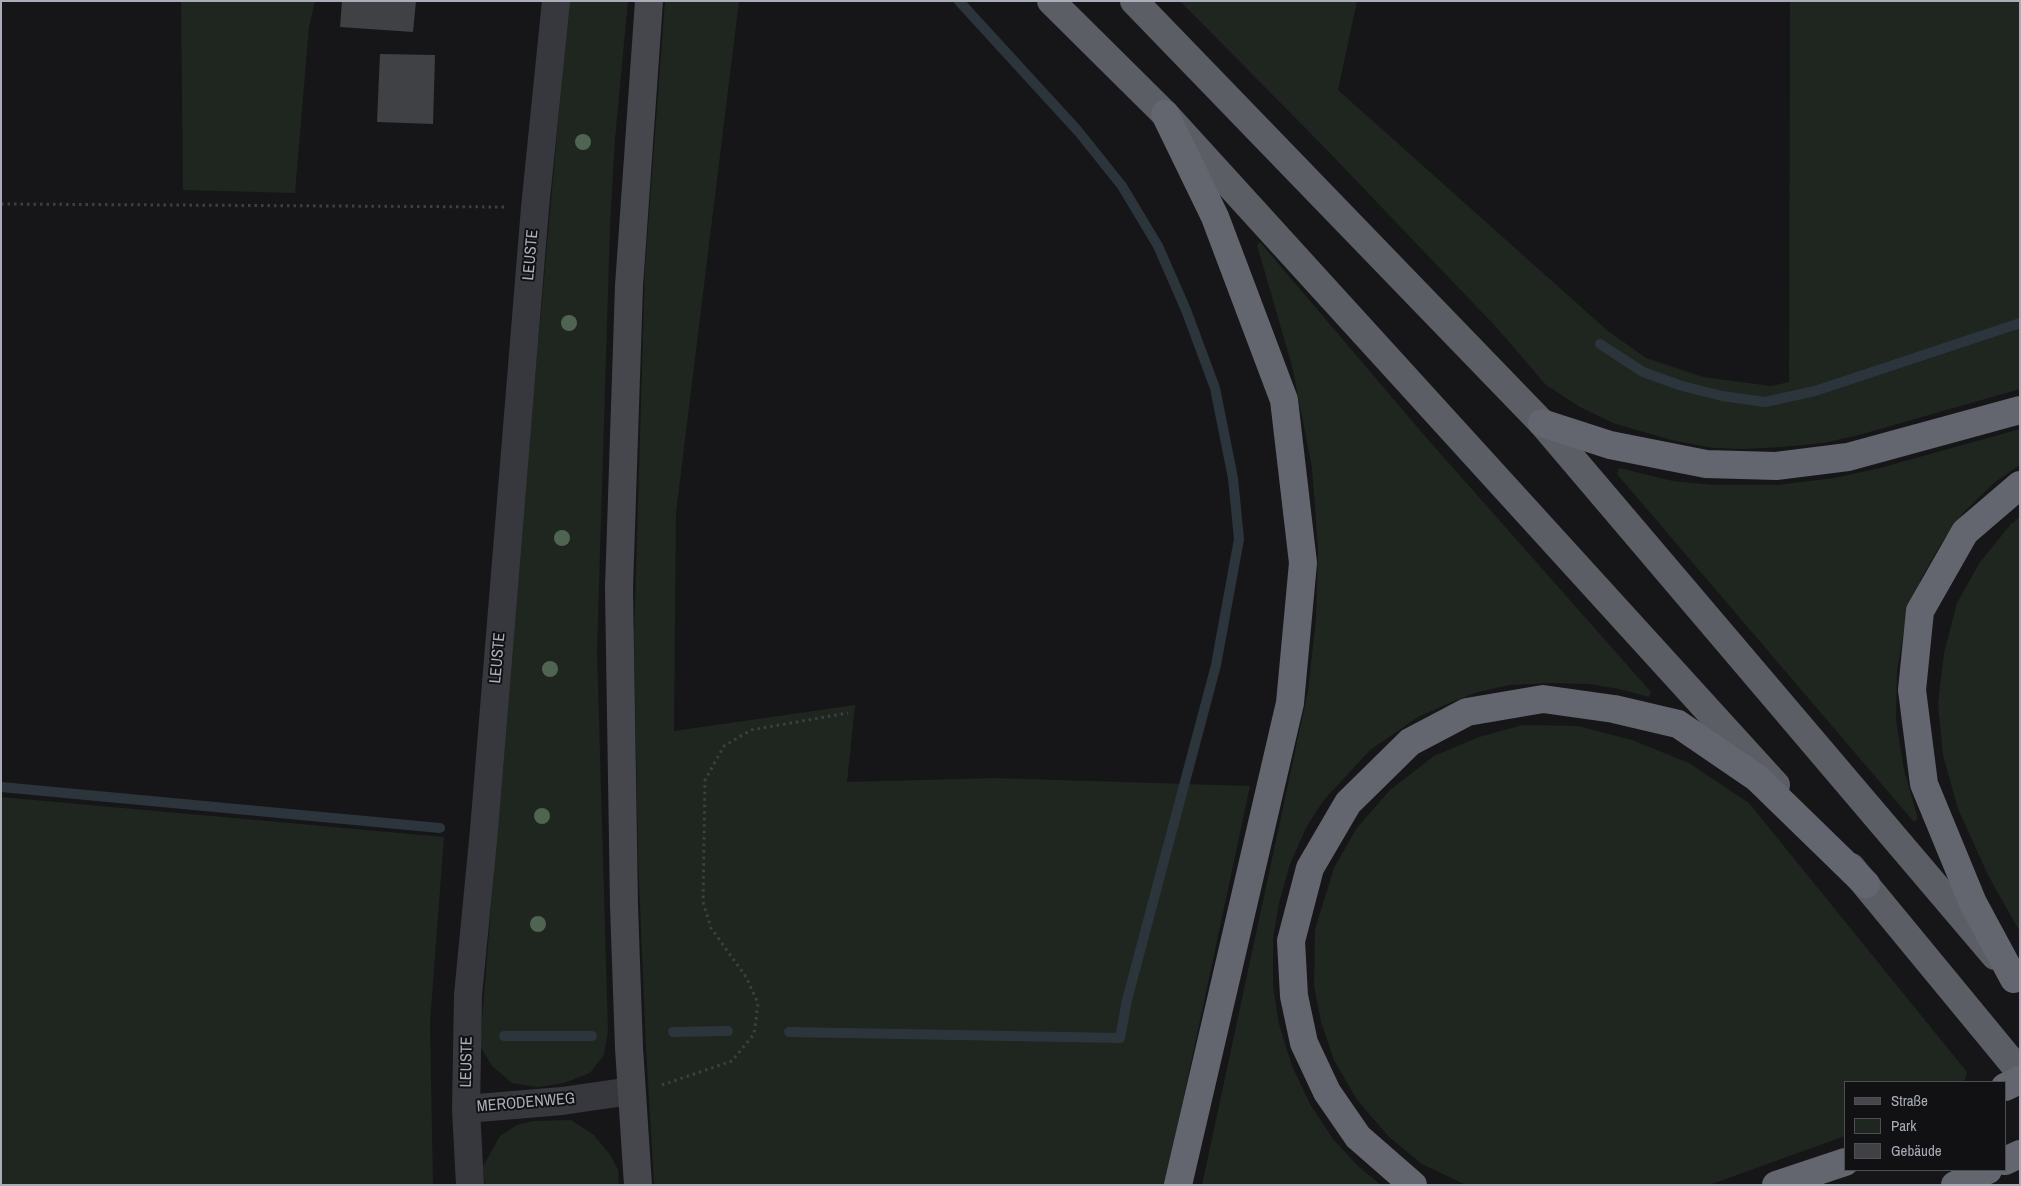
<!DOCTYPE html>
<meta charset="utf-8">
<style>
body{margin:0}
#map{position:relative;width:2021px;height:1186px;overflow:hidden;background:#161618;font-family:"Archivo Narrow",sans-serif}
canvas{display:block}
.frame{position:absolute;inset:0;border:2px solid #a8adb8;pointer-events:none}
.legend{position:absolute;left:1844px;top:1081px;width:162px;height:90px;box-sizing:border-box;background:#111113;border:1px solid #4d4f55;margin:0;padding:6px 9px;list-style:none;font-size:15px;color:#a8adb8}
.legend li{display:flex;align-items:center;gap:10px;height:25px}
.legend b{width:25px;border:1px solid #4d4f55}
</style>
<div id="map">
<canvas width="2021" height="1186"></canvas>
<div class="frame"></div>
<ul class="legend">
<li><b style="height:6px;background:#45474d"></b>Straße</li>
<li><b style="height:14px;background:#1e261f"></b>Park</li>
<li><b style="height:14px;background:#404145"></b>Gebäude</li>
</ul>
</div>
<script>
const g = document.querySelector('canvas').getContext('2d');
g.lineJoin = 'round';
function paint(path, color) { g.fillStyle = color; g.fill(path, 'evenodd'); }
const shape = rows => new Path2D(rows.map(r => 'M' + r).join(''));
function stroke(path, color, width, dash) { g.strokeStyle = color; g.lineWidth = width; g.lineCap = dash ? 'butt' : 'round'; g.setLineDash(dash || []); g.stroke(path); }
function label(font, color, halo, rows, align = 'center') {
  g.font = font + ' "Archivo Narrow",sans-serif'; g.lineWidth = 4; g.setLineDash([]); g.textBaseline = 'middle'; g.strokeStyle = halo; g.fillStyle = color; for (const [text, x, y, turn = 0] of rows) {
    g.save(); g.translate(x, y); g.rotate((+turn || 0) * Math.PI / 180); g.textAlign = isNaN(turn) ? turn : align; if (halo) g.strokeText(text, 0, 0); g.fillText(text, 0, 0); g.restore();
  }
}
paint(shape([
 [181,1,315,1,309,27,295,193,183,190],
 [569,1,628,1,615,139,610,227,597,650,608,1032,604,1055,590,1073,564,1083,538,1087,512,1083,492,1066,480,1046,516,589],
 [665,1,739,1,676,513,674,731,855,705,847,782,995,778,1250,786,1165,1185,654,1185,646,1049,638,857,634,638,645,267],
 [1180,1,1357,1,1338,90,1608,331,1646,358,1703,377,1771,386,1789,382,1790,1,2020,1,2020,389,1859,435,1824,443,1782,447,1744,449,1714,448,1671,440,1613,423,1580,407,1546,385,1497,328,1325,148],
 [1260,242,1424,435,1651,692,1649,697,1619,689,1589,684,1549,683,1510,685,1478,692,1452,702,1418,717,1370,750,1323,801,1306,828,1290,864,1279,903,1273,939,1273,986,1279,1024,1292,1066,1310,1104,1333,1139,1359,1167,1381,1185,1202,1185,1308,691,1316,618,1318,549,1312,468,1292,366,1257,245],
 [2020,429,2020,465,1995,482,1964,512,1942,542,1921,579,1904,629,1897,671,1896,720,1904,770,1918,819,1914,822,1617,474,1619,468,1673,481,1714,485,1777,485,1834,478,1880,468],
 [2020,517,2020,932,1988,875,1958,809,1943,755,1938,704,1944,653,1957,603,1980,562,2011,524],
 [1523,725,1578,726,1632,740,1689,763,1749,803,1967,1072,1965,1080,1961,1082,1845,1082,1845,1136,1709,1185,1466,1185,1422,1164,1389,1137,1357,1100,1334,1060,1321,1022,1314,986,1315,929,1334,868,1356,829,1390,790,1434,756,1479,737],
 [1,797,444,837,430,1022,433,1185,1,1185],
 [571,1120,594,1135,611,1156,618,1170,619,1185,485,1185,483,1166,500,1136,517,1125,533,1121]
]), '#1e261f');
stroke(shape([
 [1600,344,1643,372,1682,386,1722,396,1765,402,1815,391,2020,323],
 [1,787,440,828],
 [673,1032,728,1031],
 [789,1032,1120,1038,1127,1000,1216,665,1239,539,1233,478,1215,388,1186,310,1158,246,1122,186,1078,131,959,1],
 [504,1036,592,1036]
]), '#2c353c', 10);
paint(shape([
 [342,1,416,1,413,32,340,27],
 [380,54,435,55,433,124,377,122]
]), '#404145');
stroke(shape([
 [1,204,504,207],
 [662,1085,732,1061,754,1034,758,1003,746,977,711,928,703,902,705,780,724,746,751,730,848,713]
]), '#3d3f44', 3, [2.5, 4]);
stroke(shape([
 [466,1109,468,995,484,830,535,208,556,1],
 [470,1185,466,1109,562,1101,631,1091]
]), '#37383d', 28);
stroke(shape([
 [638,1185,629,1048,624,906,619,588,629,286,649,1]
]), '#45474d', 28);
stroke(shape([
 [1051,1,1165,114,1776,785],
 [1134,1,1542,423,1995,956],
 [1851,867,2020,1072]
]), '#5b5e65', 28);
stroke(shape([
 [1165,114,1215,217,1284,400,1303,563,1290,703,1178,1185],
 [1542,423,1610,445,1706,464,1776,466,1848,457,2020,410],
 [2014,979,1973,903,1924,784,1912,690,1920,611,1965,532,2020,485],
 [2005,1087,2020,1080],
 [2005,1161,2020,1154],
 [1413,1185,1358,1137,1327,1092,1304,1043,1294,996,1291,941,1310,868,1348,803,1410,742,1467,712,1543,699,1614,709,1678,724,1757,778,1866,884],
 [1776,1185,1845,1162],
 [1955,1185,1988,1170]
]), '#63666e', 28);
g.fillStyle = '#506452';
for (const [x, y] of [
 [583,142],
 [569,323],
 [562,538],
 [550,669],
 [542,816],
 [538,924]
]) { g.beginPath(); g.arc(x, y, 8, 0, 2 * Math.PI); g.fill(); }
label('16px', '#a8adb8', '#111113', [
 ["LEUSTE",531,255,-85],
 ["LEUSTE",498,658,-85],
 ["LEUSTE",467,1062,-89],
 ["MERODENWEG",526,1103,-5]
]);
</script>
